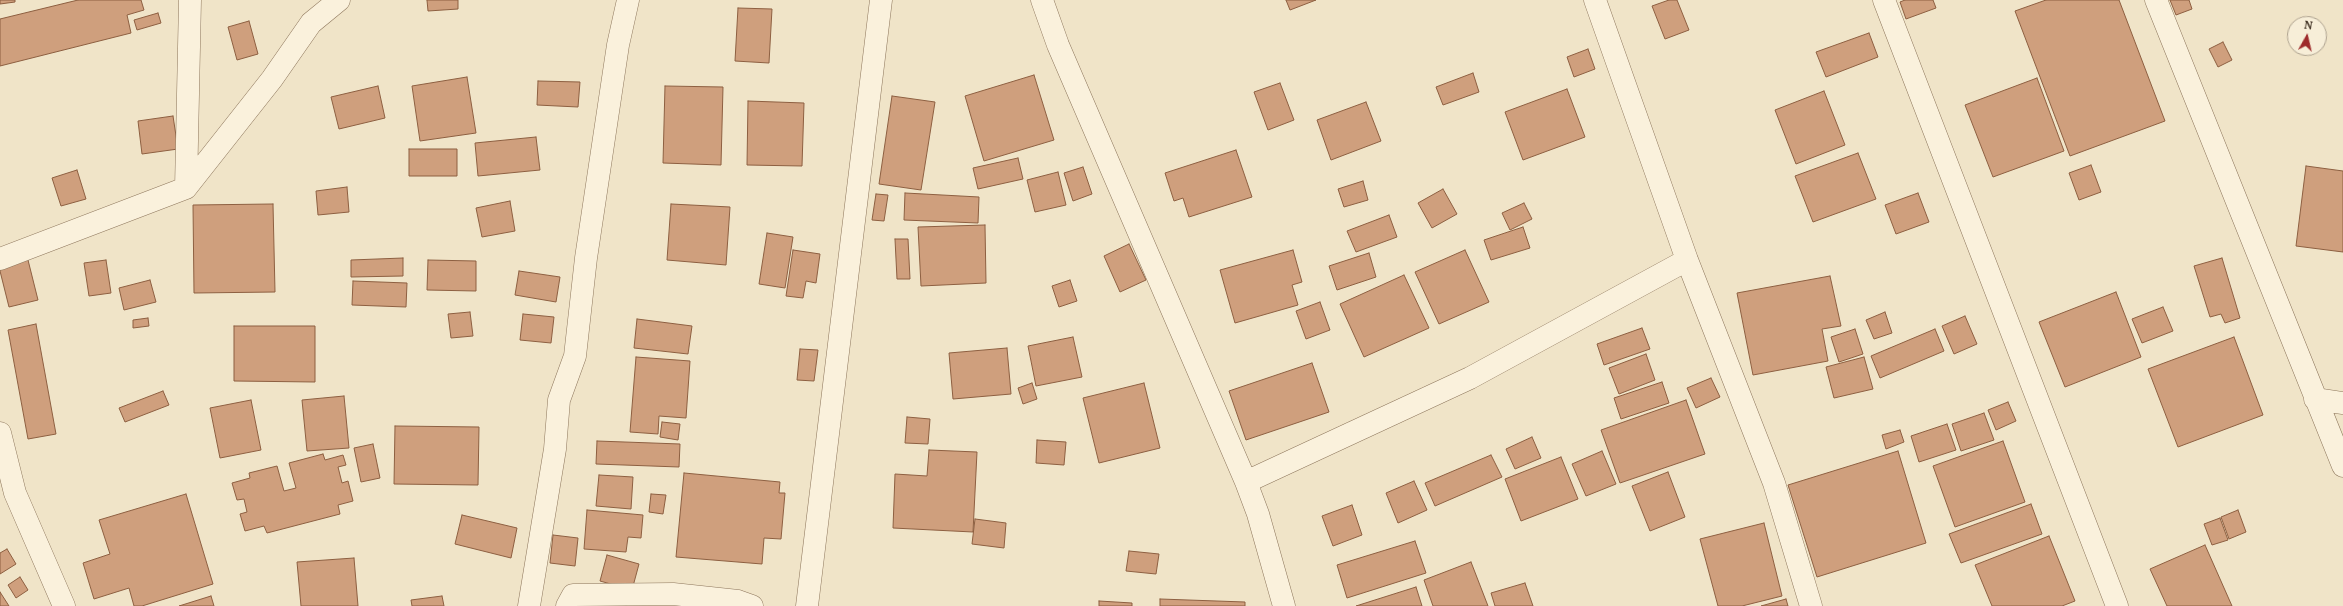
<!DOCTYPE html>
<style>
body{margin:0}
#map{position:relative;width:2343px;height:606px;overflow:hidden;background:#f0e4c8;font-family:"PT Serif",serif}
canvas{display:block}
.north{position:absolute;left:2287px;top:16px;width:40px;height:40px;box-sizing:border-box;background:#f7eed8;border:1px solid #ada18e;border-radius:50%;rotate:8deg;font-size:11px;font-weight:700;line-height:16px;text-align:center;color:#3d2e20}
.north::after{content:'';display:block;margin:auto;width:14px;height:18px;background:#9e2a2b;clip-path:polygon(50% 0,100% 100%,50% 72%,0 100%)}
</style>
<div id="map">
<canvas width="2343" height="606"></canvas>
<div class="north">N</div>
</div>
<script>
const g = document.querySelector('canvas').getContext('2d');
g.lineJoin = 'round';
function paint(path, color) { g.fillStyle = color; g.fill(path, 'evenodd'); }
const shape = rows => new Path2D(rows.map(r => 'M' + r).join(''));
function stroke(path, color, width, dash) { g.strokeStyle = color; g.lineWidth = width; g.lineCap = dash ? 'butt' : 'round'; g.setLineDash(dash || []); g.stroke(path); }
const building = shape([
 [0,0,15,0,15,2,0,4,0,0],
 [78,0,141,0,144,10,127,15,131,33,0,66,0,19,78,0],
 [427,0,458,0,458,9,428,11,427,0],
 [1286,0,1316,0,1290,10,1286,0],
 [1669,0,1677,0,1689,30,1665,39,1652,6,1669,0],
 [1905,0,1933,0,1936,8,1906,19,1900,2,1905,0],
 [2046,0,2119,0,2165,121,2070,156,2015,11,2046,0],
 [2170,0,2189,0,2192,9,2176,15,2170,0],
 [738,8,772,9,769,63,735,61,738,8],
 [158,13,161,23,137,30,134,20,158,13],
 [249,21,258,54,237,60,228,27,249,21],
 [1869,33,1878,57,1826,77,1816,52,1869,33],
 [2223,42,2232,60,2218,67,2209,49,2223,42],
 [1588,49,1595,69,1574,77,1567,57,1588,49],
 [1473,73,1479,92,1443,105,1436,87,1473,73],
 [1034,75,1054,140,984,161,965,96,1034,75],
 [467,77,476,133,420,141,412,86,467,77],
 [2037,78,2064,151,1993,177,1965,105,2037,78],
 [538,81,580,82,578,107,537,105,538,81],
 [1280,83,1294,120,1268,130,1254,92,1280,83],
 [378,86,385,118,339,129,331,97,378,86],
 [665,86,723,87,721,165,663,163,665,86],
 [1567,89,1585,137,1523,160,1505,112,1567,89],
 [1824,91,1845,145,1796,164,1775,110,1824,91],
 [892,96,935,102,921,190,879,184,892,96],
 [748,101,804,103,802,166,747,165,748,101],
 [1366,102,1381,141,1331,160,1317,120,1366,102],
 [173,116,178,149,142,154,138,121,173,116],
 [536,137,540,170,478,176,475,143,536,137],
 [409,149,457,149,457,176,409,176,409,149],
 [1236,150,1252,197,1189,217,1183,198,1174,201,1165,173,1236,150],
 [1858,153,1876,199,1813,222,1795,176,1858,153],
 [1018,158,1023,179,978,189,973,168,1018,158],
 [2091,165,2101,192,2079,200,2069,173,2091,165],
 [2306,166,2343,171,2343,252,2296,246,2306,166],
 [1083,167,1092,194,1073,201,1064,173,1083,167],
 [77,170,86,199,61,206,52,178,77,170],
 [1058,172,1066,205,1035,212,1027,180,1058,172],
 [1363,181,1368,200,1344,207,1338,189,1363,181],
 [347,187,349,212,318,215,316,191,347,187],
 [1443,189,1457,214,1432,228,1418,203,1443,189],
 [905,193,979,197,978,223,904,220,905,193],
 [1918,193,1929,222,1896,234,1885,205,1918,193],
 [876,194,888,195,884,221,872,220,876,194],
 [510,201,515,231,482,237,476,208,510,201],
 [1524,203,1532,219,1510,230,1502,213,1524,203],
 [273,204,275,292,194,293,193,205,273,204],
 [671,204,730,207,726,265,667,260,671,204],
 [1389,215,1397,237,1356,252,1347,231,1389,215],
 [985,225,986,283,921,286,918,227,985,225],
 [1523,227,1530,248,1491,260,1484,240,1523,227],
 [767,233,793,237,785,288,759,284,767,233],
 [895,239,908,239,910,279,897,279,895,239],
 [1129,244,1146,280,1120,292,1104,256,1129,244],
 [793,250,820,254,816,283,806,281,803,298,786,296,793,250],
 [1293,250,1302,282,1292,285,1298,305,1235,323,1220,270,1293,250],
 [1465,250,1489,302,1439,324,1415,272,1465,250],
 [1369,253,1376,277,1337,290,1329,266,1369,253],
 [27,256,38,300,9,307,0,271,0,262,27,256],
 [403,258,403,276,351,277,351,260,403,258],
 [2222,258,2240,318,2225,323,2221,314,2210,317,2194,266,2222,258],
 [106,260,111,293,89,296,84,263,106,260],
 [428,260,476,261,476,291,427,290,428,260],
 [519,271,560,277,556,302,515,295,519,271],
 [1404,275,1429,328,1364,357,1340,304,1404,275],
 [1830,276,1841,326,1822,329,1828,361,1753,375,1737,293,1830,276],
 [150,280,156,302,124,310,119,288,150,280],
 [1070,280,1077,301,1059,307,1052,286,1070,280],
 [353,281,407,283,406,307,352,305,353,281],
 [2116,292,2141,357,2065,387,2039,322,2116,292],
 [1320,302,1330,330,1306,339,1296,311,1320,302],
 [2163,307,2173,331,2142,343,2132,319,2163,307],
 [470,312,473,336,451,338,448,314,470,312],
 [1885,312,1892,333,1874,339,1866,320,1885,312],
 [523,314,554,317,551,343,520,340,523,314],
 [1965,316,1977,344,1954,354,1942,326,1965,316],
 [148,318,149,326,133,328,133,320,148,318],
 [637,319,692,326,688,354,634,348,637,319],
 [36,324,56,434,28,439,8,330,36,324],
 [234,326,315,326,315,382,234,381,234,326],
 [1642,328,1650,349,1604,365,1597,344,1642,328],
 [1855,329,1863,354,1839,362,1831,337,1855,329],
 [1935,329,1944,351,1880,378,1871,356,1935,329],
 [1073,337,1082,377,1036,386,1028,346,1073,337],
 [2234,337,2263,415,2178,447,2148,369,2234,337],
 [1007,348,1011,394,953,399,949,353,1007,348],
 [800,349,818,350,814,381,797,380,800,349],
 [1646,354,1655,380,1619,394,1609,368,1646,354],
 [636,357,690,361,686,418,659,416,658,434,630,432,636,357],
 [1864,357,1873,389,1834,398,1826,367,1864,357],
 [1312,363,1329,412,1246,440,1229,391,1312,363],
 [1711,378,1720,397,1696,408,1687,388,1711,378],
 [1662,382,1669,403,1621,419,1614,398,1662,382],
 [1032,383,1037,399,1023,404,1018,388,1032,383],
 [1144,383,1160,448,1099,463,1083,398,1144,383],
 [163,391,169,405,125,422,119,408,163,391],
 [344,396,349,448,307,451,302,400,344,396],
 [251,400,261,450,220,458,210,408,251,400],
 [1686,400,1705,454,1620,483,1601,430,1686,400],
 [2008,402,2016,421,1996,430,1988,410,2008,402],
 [1984,413,1994,440,1961,451,1952,424,1984,413],
 [907,417,930,419,928,444,905,443,907,417],
 [662,422,680,424,678,440,660,437,662,422],
 [1947,424,1956,450,1919,462,1911,436,1947,424],
 [395,426,479,427,478,485,394,484,395,426],
 [1900,430,1904,442,1886,449,1882,435,1900,430],
 [1532,437,1541,458,1515,469,1506,449,1532,437],
 [1037,440,1066,442,1064,465,1036,463,1037,440],
 [597,441,680,444,679,467,596,464,597,441],
 [2003,441,2025,502,1955,527,1933,466,2003,441],
 [373,444,380,478,361,482,354,448,373,444],
 [929,450,977,452,973,532,893,528,895,474,927,476,929,450],
 [1602,451,1616,484,1586,496,1572,464,1602,451],
 [1898,451,1926,543,1817,577,1788,485,1898,451],
 [323,454,325,460,343,455,346,465,338,467,342,483,348,481,353,501,338,505,340,514,267,533,264,526,245,531,240,514,247,512,244,499,237,500,232,483,250,478,249,473,277,466,284,491,296,488,289,463,323,454],
 [1491,455,1502,477,1435,506,1425,483,1491,455],
 [1561,457,1578,499,1521,521,1505,479,1561,457],
 [1668,472,1685,517,1650,531,1632,486,1668,472],
 [684,473,780,482,779,493,785,493,781,539,764,538,762,564,676,557,684,473],
 [599,475,633,477,631,509,596,506,599,475],
 [1414,481,1427,510,1398,523,1386,493,1414,481],
 [186,494,213,584,142,606,134,606,129,588,94,599,83,563,110,554,99,520,186,494],
 [651,494,666,495,663,514,649,512,651,494],
 [2031,504,2042,534,1961,563,1949,534,2031,504],
 [1352,505,1362,535,1333,546,1322,516,1352,505],
 [587,510,643,515,641,538,628,537,626,552,584,549,587,510],
 [2238,510,2246,532,2229,539,2221,517,2238,510],
 [462,515,517,528,511,558,455,544,462,515],
 [2220,518,2228,540,2212,545,2204,524,2220,518],
 [975,519,1006,523,1004,548,972,544,975,519],
 [1764,523,1782,596,1742,606,1718,606,1700,539,1764,523],
 [553,535,578,538,575,566,550,563,553,535],
 [2049,536,2075,601,2062,606,1992,606,1975,565,2049,536],
 [1415,541,1426,573,1347,598,1337,565,1415,541],
 [2205,545,2232,606,2167,606,2150,569,2205,545],
 [7,549,16,564,0,574,0,553,7,549],
 [1129,551,1159,554,1156,574,1126,571,1129,551],
 [607,555,639,564,632,590,600,581,607,555],
 [354,558,358,606,301,606,297,562,354,558],
 [1471,562,1488,606,1433,606,1424,580,1471,562],
 [20,577,28,590,16,598,8,585,20,577],
 [1525,583,1533,606,1495,606,1491,593,1525,583],
 [1416,587,1422,606,1356,606,1416,587],
 [0,592,9,606,0,606,0,592],
 [211,596,214,606,179,606,211,596],
 [442,596,444,606,412,606,411,600,442,596],
 [1160,599,1245,602,1245,606,1160,606,1160,599],
 [1786,599,1788,606,1761,606,1786,599],
 [1099,601,1132,603,1132,606,1099,606,1099,601]
]);
paint(building, '#cf9f7d');
stroke(building, '#8d5f41', 1);
const minor = shape([
 [1042,0,1058,45,1246,482,1258,514,1284,606],
 [1595,0,1687,260,1774,483,1811,606],
 [1884,0,2117,606],
 [2156,0,2343,466],
 [186,188,190,0],
 [0,259,186,188,272,79,311,23,339,0],
 [2315,399,2343,403],
 [0,433,15,493,64,606],
 [1246,482,1470,378,1687,260],
 [529,606,555,449,559,400,575,356,586,258,618,45,628,0],
 [567,606,573,595,673,594,738,601,752,606],
 [807,606,881,0]
]);
stroke(minor, '#8d765c', 23);
stroke(minor, '#faf1dc', 22);
</script>
